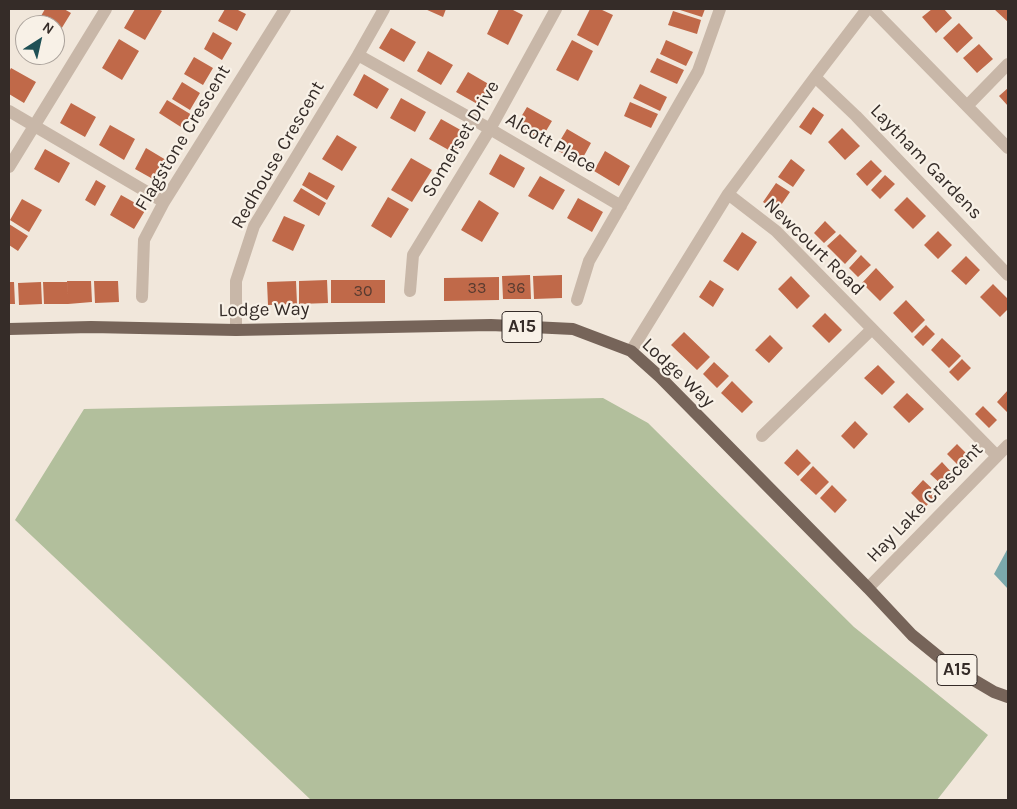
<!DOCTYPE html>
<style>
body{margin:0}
#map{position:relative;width:1017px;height:809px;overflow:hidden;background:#f1e7db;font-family:Karla,sans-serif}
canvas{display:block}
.frame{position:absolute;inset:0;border:10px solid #352c28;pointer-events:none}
.north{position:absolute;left:15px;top:15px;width:50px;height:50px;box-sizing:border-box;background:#f8f1e7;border:1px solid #aaa29b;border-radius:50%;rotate:35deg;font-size:14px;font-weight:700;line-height:20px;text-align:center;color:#352c28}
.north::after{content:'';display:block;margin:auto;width:18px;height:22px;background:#1f5055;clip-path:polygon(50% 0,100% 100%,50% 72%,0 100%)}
</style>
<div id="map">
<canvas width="1017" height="809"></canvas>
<div class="frame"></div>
<div class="north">N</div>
</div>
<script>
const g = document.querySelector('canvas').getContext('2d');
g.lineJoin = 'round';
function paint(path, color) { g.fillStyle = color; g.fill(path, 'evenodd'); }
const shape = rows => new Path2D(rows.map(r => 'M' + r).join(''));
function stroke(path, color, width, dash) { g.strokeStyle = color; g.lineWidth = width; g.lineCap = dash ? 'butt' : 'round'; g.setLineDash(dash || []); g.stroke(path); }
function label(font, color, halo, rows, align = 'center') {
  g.font = font + ' Karla,sans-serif'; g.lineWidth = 4.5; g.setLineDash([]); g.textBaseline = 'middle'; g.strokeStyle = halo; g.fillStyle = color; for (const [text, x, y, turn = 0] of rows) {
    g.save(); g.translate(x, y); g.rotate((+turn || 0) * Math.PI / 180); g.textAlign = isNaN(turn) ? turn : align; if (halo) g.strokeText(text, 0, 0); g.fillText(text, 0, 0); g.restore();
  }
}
paint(shape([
 [603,398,648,423,854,627,988,735,937,800,311,800,15,520,84,409]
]), '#b2bf9c');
paint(shape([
 [1008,548,1008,589,994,574]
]), '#7ba9ac');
paint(shape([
 [45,9,64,9,71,13,55,39,55,25,36,25],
 [135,9,158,9,162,11,145,40,124,28],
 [225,9,236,9,246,14,237,31,218,21],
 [425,9,446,9,443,17],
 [499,9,511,9,523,15,508,45,487,34],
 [590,9,600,9,613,15,598,46,577,35],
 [677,9,705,9,702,17],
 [932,9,944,9,952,18,936,33,922,17],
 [994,9,1008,9,1008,22],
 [673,11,701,20,697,34,668,25],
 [959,23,973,38,957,53,943,38],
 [391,28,416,42,404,62,379,48],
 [213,32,232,43,222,60,204,49],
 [119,39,139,51,122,80,102,68],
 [572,40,593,51,578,81,556,70],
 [666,40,693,52,686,66,660,54],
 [979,44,993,59,977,73,963,58],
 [428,51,453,65,441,85,417,71],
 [194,57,213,68,203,85,184,74],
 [657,58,684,70,677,84,650,72],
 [11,68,36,82,24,103,9,94,9,72],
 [468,72,492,86,481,106,456,92],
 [364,74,389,89,377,109,353,95],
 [182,82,200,93,190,110,172,99],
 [640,84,667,97,660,111,633,98],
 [1008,88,1008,106,999,96],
 [401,98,426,112,415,132,390,118],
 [167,100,192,115,184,129,159,113],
 [630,102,658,114,651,128,624,116],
 [71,103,96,117,85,137,60,123],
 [527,107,552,121,540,141,515,127],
 [813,107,824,115,811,135,799,127],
 [441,119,466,133,454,153,429,139],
 [110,125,135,139,124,160,99,145],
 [842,128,860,146,845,160,828,142],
 [567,129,591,143,580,163,555,149],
 [337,135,357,147,342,171,322,159],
 [146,148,171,163,160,183,135,169],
 [45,149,70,163,59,183,34,169],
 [605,151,630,166,619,186,594,171],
 [500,154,525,168,514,188,489,174],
 [411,158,432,170,412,202,391,190],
 [791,159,805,170,793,187,778,177],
 [871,160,882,171,867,186,856,174],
 [309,172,335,186,327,200,302,185],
 [885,175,895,184,880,199,871,190],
 [540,176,565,190,553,210,528,196],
 [96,180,106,186,95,206,85,200],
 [776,183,790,192,777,211,763,202],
 [301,188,326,203,319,216,293,201],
 [121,195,146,209,134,229,110,215],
 [388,197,409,209,391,238,371,226],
 [907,197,926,216,913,229,894,210],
 [578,198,603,212,592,232,567,218],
 [22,199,42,210,29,232,10,220],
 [479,200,499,213,482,242,461,230],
 [284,216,305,225,293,251,272,241],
 [825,221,836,232,824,243,814,233],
 [9,224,28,236,18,251,9,245],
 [938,231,952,245,938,259,924,245],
 [742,232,757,242,738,271,723,261],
 [840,234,857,251,845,264,827,246],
 [861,255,871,265,858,277,849,268],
 [966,256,980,270,966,285,951,271],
 [876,268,894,287,880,301,862,283],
 [530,275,531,299,503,299,502,276],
 [562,275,562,298,534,299,533,276],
 [791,276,810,296,797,309,778,289],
 [499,277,499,300,444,301,444,278],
 [327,280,328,303,299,304,299,281],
 [331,280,385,280,385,303,331,303],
 [710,280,724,289,713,307,699,297],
 [67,281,91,281,92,302,68,304],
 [94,281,118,281,119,302,95,303],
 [296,281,297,304,268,305,267,282],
 [9,282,14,282,15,304,9,304],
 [41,282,42,304,19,305,18,283],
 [43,282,67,282,68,304,44,304],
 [993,284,1008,299,1008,309,1000,317,980,297],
 [906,300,925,320,912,333,893,313],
 [825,313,842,330,829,343,812,326],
 [926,325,935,334,923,346,914,337],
 [684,332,710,357,697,370,671,345],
 [770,335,783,348,769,363,755,350],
 [942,338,961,356,949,368,931,350],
 [962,359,971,368,958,381,949,372],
 [714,362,729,376,717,388,703,374],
 [878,365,895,382,882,395,864,378],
 [732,381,753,402,742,413,721,393],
 [1008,390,1008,413,997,402],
 [907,393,924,409,909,423,893,407],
 [983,406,997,420,989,428,975,414],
 [855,421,868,434,854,449,841,436],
 [957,444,972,459,962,469,947,454],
 [797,449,811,463,798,476,784,463],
 [942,462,953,474,942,485,930,474],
 [813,466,829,482,816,495,800,480],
 [923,480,938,494,925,507,911,493],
 [832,485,847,500,835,513,820,498]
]), '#c06949');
stroke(shape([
 [872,9,1008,148],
 [358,55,490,129,621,206],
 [815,77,856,116,1008,275],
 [967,106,1008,64],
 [9,111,164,202],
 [9,167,106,9],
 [728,194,776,231,997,456],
 [410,291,413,255,490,129,556,9],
 [142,297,144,240,164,202,285,9],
 [577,300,589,261,698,71,720,9],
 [236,330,236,281,254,226,358,55,384,9],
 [631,351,728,194,815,77,867,9],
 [762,436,872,329],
 [868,588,1008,445]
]), '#c8b7a8', 12);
stroke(shape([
 [9,329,91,327,236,330,491,325,573,329,631,351,660,377,868,588,912,635,950,666,994,692,1008,697]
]), '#766459', 12);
label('16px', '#583b30', null, [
 ["33",477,288],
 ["36",516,288],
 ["30",363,291]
]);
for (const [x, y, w] of [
 [522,327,40],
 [957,670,40]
]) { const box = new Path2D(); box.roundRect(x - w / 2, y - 15.5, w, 31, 4); g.fillStyle = '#f8f1e7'; g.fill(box); stroke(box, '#352c28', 1); }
label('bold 18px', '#352c28', null, [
 ["A15",522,327],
 ["A15",957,670]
]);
label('19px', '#352c28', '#f8f1e7', [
 ["Flagstone Crescent",183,138,-59],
 ["Somerset Drive",461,139,-59],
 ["Alcott Place",551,143,30],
 ["Redhouse Crescent",278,155,-60],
 ["Laytham Gardens",926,162,46],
 ["Newcourt Road",814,247,44],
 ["Lodge Way",264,310,-1],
 ["Lodge Way",678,373,43],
 ["Hay Lake Crescent",925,503,-46]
]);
</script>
